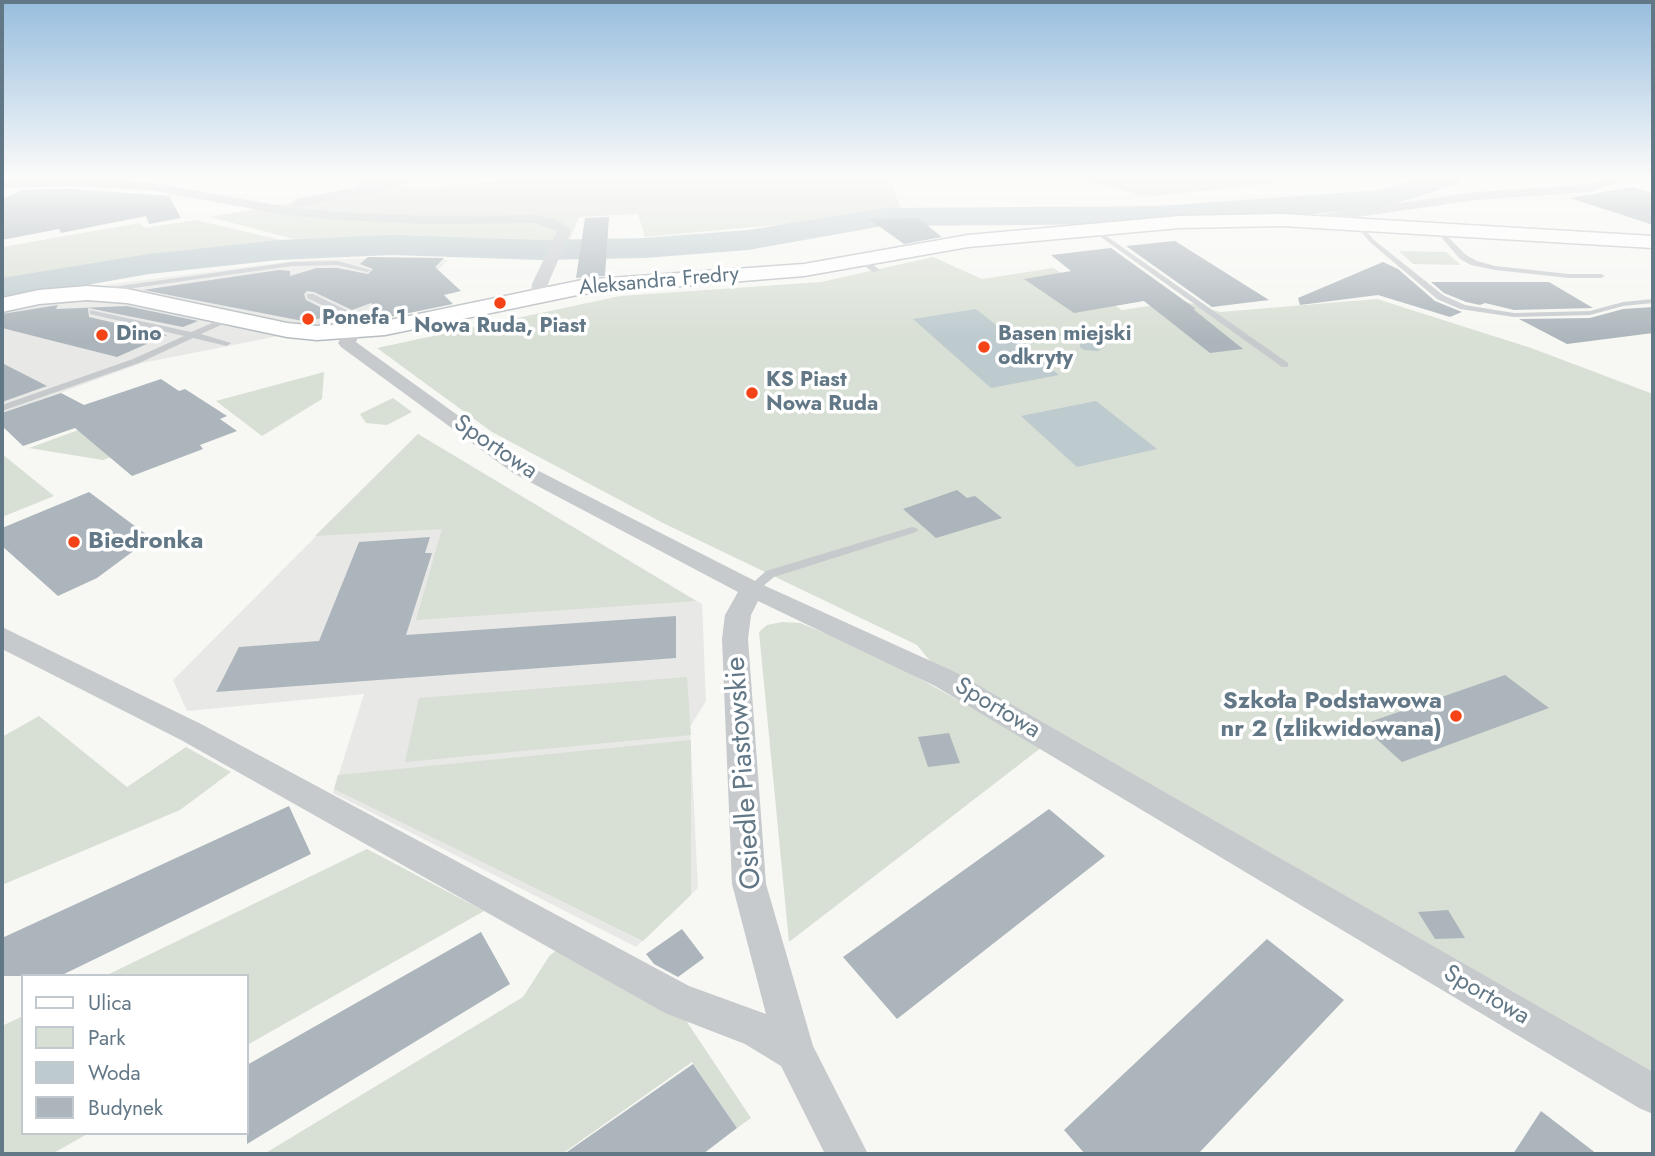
<!DOCTYPE html>
<meta charset="utf-8">
<style>
body{margin:0}
#map{position:relative;width:1655px;height:1156px;overflow:hidden;background:#f7f7f3;font-family:Jost,sans-serif}
canvas{display:block}
.frame{position:absolute;inset:0;border:4px solid #637887;pointer-events:none}
.legend{position:absolute;left:21px;top:974px;width:228px;height:161px;box-sizing:border-box;background:#fff;border:2px solid #c1c9cf;margin:0;padding:9px 12px;list-style:none;font-size:21px;color:#637887}
.legend li{display:flex;align-items:center;gap:14px;height:35px}
.legend b{width:35px;border:2px solid #c1c9cf}
</style>
<div id="map">
<canvas width="1655" height="1156"></canvas>
<div class="frame"></div>
<ul class="legend">
<li><b style="height:9px;background:#fff"></b>Ulica</li>
<li><b style="height:19px;background:#d8dfd4"></b>Park</li>
<li><b style="height:19px;background:#bdcace"></b>Woda</li>
<li><b style="height:19px;background:#acb5bb"></b>Budynek</li>
</ul>
</div>
<script>
const g = document.querySelector('canvas').getContext('2d');
g.lineJoin = 'round';
function paint(path, color) { g.fillStyle = color; g.fill(path, 'evenodd'); }
const shape = rows => new Path2D(rows.map(r => 'M' + r).join(''));
function stroke(path, color, width, dash) { g.strokeStyle = color; g.lineWidth = width; g.lineCap = dash ? 'butt' : 'round'; g.setLineDash(dash || []); g.stroke(path); }
function label(font, color, halo, rows, align = 'center') {
  g.font = font + ' Jost,sans-serif'; g.lineWidth = 7; g.setLineDash([]); g.textBaseline = 'middle'; g.strokeStyle = halo; g.fillStyle = color; for (const [text, x, y, turn = 0] of rows) {
    g.save(); g.translate(x, y); g.rotate((+turn || 0) * Math.PI / 180); g.textAlign = isNaN(turn) ? turn : align; if (halo) g.strokeText(text, 0, 0); g.fillText(text, 0, 0); g.restore();
  }
}
paint(shape([
 [372,258,448,260,419,290,360,316,324,327,142,363,2,414,2,309,40,300,81,298,119,301,303,326,104,285,294,261],
 [418,434,702,604,706,701,690,727,698,888,636,947,333,793,364,694,187,711,173,680]
]), '#e8e8e6');
paint(shape([
 [360,178,412,178,390,186,424,189,522,178,889,178,902,211,897,214,645,237,638,214,579,217,566,248,392,245,279,250,149,264,2,289,2,247,140,223,145,228,196,220,302,245,312,244,210,217,356,192],
 [970,178,1275,178,1270,184,1145,197,1108,186,1071,180,981,181],
 [1399,251,1446,252,1461,265,1413,264],
 [933,257,982,279,1053,268,1122,310,1183,301,1220,312,1377,299,1531,348,1653,394,1653,1090,1436,949,945,679,917,645,663,523,492,432,377,348,620,296,821,282],
 [324,372,322,399,262,436,216,401],
 [393,398,412,412,387,425,366,423,360,414],
 [128,412,163,438,103,460,29,448],
 [418,434,696,601,416,620,442,529,315,536],
 [2,454,54,496,2,517],
 [782,622,800,623,822,632,827,627,1042,747,789,942,759,632,767,625],
 [687,677,691,735,405,762,419,698],
 [39,716,127,787,186,747,231,772,180,810,2,885,2,737],
 [691,740,691,895,643,941,334,789,338,775],
 [367,849,484,911,247,1045,247,976,105,976],
 [563,946,679,1010,751,1118,737,1128,692,1062,562,1154,264,1154,523,997,550,955],
 [23,1016,23,1133,89,1133,52,1154,2,1154,2,1026]
]), '#d8dfd4');
paint(shape([
 [976,309,1059,375,991,388,913,319],
 [1071,328,1089,333,1091,336,1088,340,1098,341,1104,347,1098,351,1084,350,1080,347,1080,341,1066,339,1059,334],
 [1096,401,1157,449,1077,467,1021,416]
]), '#bdcace');
paint(shape([
 [1419,178,1462,178,1458,184,1384,207,1314,214,1158,224,883,226,748,250,645,258,540,260,392,255,279,260,149,274,2,300,2,278,149,254,279,240,392,235,540,240,645,238,748,230,883,208,1158,206,1381,190,1419,178]
]), '#bdcace');
paint(shape([
 [1632,187,1653,193,1653,225,1570,198],
 [72,189,169,196,181,218,149,224,146,216,61,233,59,229,2,240,2,199,22,190],
 [609,217,605,276,576,278,585,218],
 [918,218,942,237,904,244,869,219],
 [1175,241,1269,300,1212,307,1126,246],
 [1111,248,1196,309,1193,309,1243,349,1210,353,1144,301,1074,313,1024,279,1071,271,1051,255],
 [368,257,444,258,435,267,461,291,444,295,453,304,385,318,371,303,352,310,314,292,307,291,304,294,306,300,334,314,308,322,143,290,279,270,290,271,290,276,317,268,337,268,368,274,373,269,360,264],
 [1383,262,1398,269,1435,301,1462,312,1450,317,1378,295,1300,305,1298,298],
 [1431,282,1549,282,1593,308,1514,310,1485,303,1480,305,1466,302,1444,293],
 [58,305,56,309,127,306,198,321,183,327,88,308,89,317,167,335,117,357,2,328,2,314],
 [1653,307,1653,333,1567,344,1519,319,1590,318,1623,309],
 [2,363,47,386,2,402],
 [161,379,179,391,185,389,227,416,220,419,237,431,200,445,203,449,132,476,75,428,23,446,2,426,2,413,61,393,84,405],
 [957,490,967,498,975,496,1002,518,936,538,903,509],
 [89,492,151,538,97,578,58,596,2,546,2,528],
 [430,537,425,553,432,553,406,635,676,616,676,658,216,692,239,647,319,641,359,542],
 [1505,675,1549,708,1402,762,1361,725],
 [949,733,960,763,928,767,918,737],
 [289,806,311,854,60,976,2,976,2,938],
 [1049,809,1105,856,897,1019,843,957],
 [1448,910,1465,938,1435,939,1418,912],
 [682,929,704,958,678,977,654,964,646,954],
 [481,932,510,984,247,1144,247,1065],
 [1267,939,1344,1000,1198,1154,1085,1154,1064,1130],
 [693,1064,737,1128,703,1154,564,1154],
 [1541,1111,1597,1154,1513,1154]
]), '#acb5bb');
const secondary = shape([
 [1282,214,1653,236,1653,248,1282,226,1180,228,968,247,804,276,582,294,385,335,317,340,287,337,127,303,87,300,39,304,2,312,2,298,39,290,87,286,127,289,287,323,317,326,385,321,582,280,804,264,968,235,1180,216,1282,214]
]);
stroke(secondary, '#b6bcc0', 3);
paint(shape([
 [1356,224,1360,224,1374,240,1443,295,1465,305,1514,313,1590,311,1623,302,1653,299,1653,303,1623,306,1590,315,1514,317,1460,309,1437,299,1370,242,1356,226,1356,224],
 [1091,228,1095,228,1288,363,1288,367,1282,367,1091,230,1091,228],
 [1436,229,1440,229,1466,255,1477,261,1495,266,1569,274,1601,274,1605,276,1601,278,1569,278,1495,270,1471,265,1460,259,1436,231,1436,229],
 [860,259,866,259,880,270,873,272,860,263,860,259],
 [337,261,371,270,367,272,337,265,292,266,98,293,94,291,98,289,292,262,337,261],
 [307,294,313,294,359,316,360,318,355,334,348,332,352,319,307,298,307,294],
 [90,310,191,332,229,316,232,316,232,320,201,334,231,343,227,346,193,338,139,363,2,411,2,405,133,359,184,336,90,314,90,310],
 [912,527,916,528,918,530,916,532,774,577,756,592,748,592,746,589,766,571,912,527]
]), '#c6cacd');
paint(shape([
 [72,178,149,182,287,207,340,212,429,216,536,215,559,221,571,230,548,284,547,294,539,299,531,294,532,284,557,231,535,223,429,224,340,220,287,215,149,190,72,186,2,188,2,180,72,178],
 [400,178,418,178,387,190,297,207,291,203,297,199,400,178],
 [1609,178,1627,178,1591,192,1476,200,1329,221,1322,226,1315,222,1318,215,1323,214,1476,192,1590,184,1609,178],
 [352,327,360,332,356,342,360,345,527,465,761,584,955,672,1653,1072,1653,1114,1639,1108,935,686,758,601,751,615,748,639,766,884,813,1046,868,1154,825,1154,781,1066,745,1044,665,1013,181,740,2,649,2,627,201,724,689,986,766,1014,732,884,722,639,725,615,738,592,513,473,341,347,338,343,344,332,352,327]
]), '#c6cacd');
paint(secondary, '#fff');
const sky = g.createLinearGradient(0, 0, 0, 340);
sky.addColorStop(0, '#97bdde');
sky.addColorStop(0.52, '#fbfbfa');
sky.addColorStop(1, '#fbfbfa00');
g.fillStyle = sky;
g.fillRect(0, 0, 1655, 340);
for (const [x, y, r, color] of [
 [500,303,7,"#f34317"],
 [308,319,7,"#f34317"],
 [102,335,7,"#f34317"],
 [984,347,7,"#f34317"],
 [752,393,7,"#f34317"],
 [74,542,7,"#f34317"],
 [1456,716,7,"#f34317"]
]) { const dot = new Path2D(); dot.arc(x, y, r, 0, 2 * Math.PI); g.fillStyle = color; g.fill(dot); stroke(dot, '#fff', 2.5); }
label('21px', '#637887', '#fff', [
 ["Aleksandra Fredry",659,282,-5]
]);
label('bold 21px', '#637887', '#fff', [
 ["Ponefa 1",322,319],
 ["Nowa Ruda, Piast",500,327,"center"],
 ["Dino",116,335],
 ["Basen miejski",998,335],
 ["odkryty",998,359],
 ["KS Piast",766,381],
 ["Nowa Ruda",766,405]
], 'left');
label('24px', '#637887', '#fff', [
 ["Sportowa",495,448,34],
 ["Sportowa",997,709,31],
 ["Sportowa",1486,996,30]
]);
label('bold 24px', '#637887', '#fff', [
 ["Biedronka",88,542],
 ["Szkoła Podstawowa",1442,702,"right"],
 ["nr 2 (zlikwidowana)",1442,730,"right"]
], 'left');
label('28px', '#637887', '#fff', [
 ["Osiedle Piastowskie",745,773,-94]
]);
</script>
